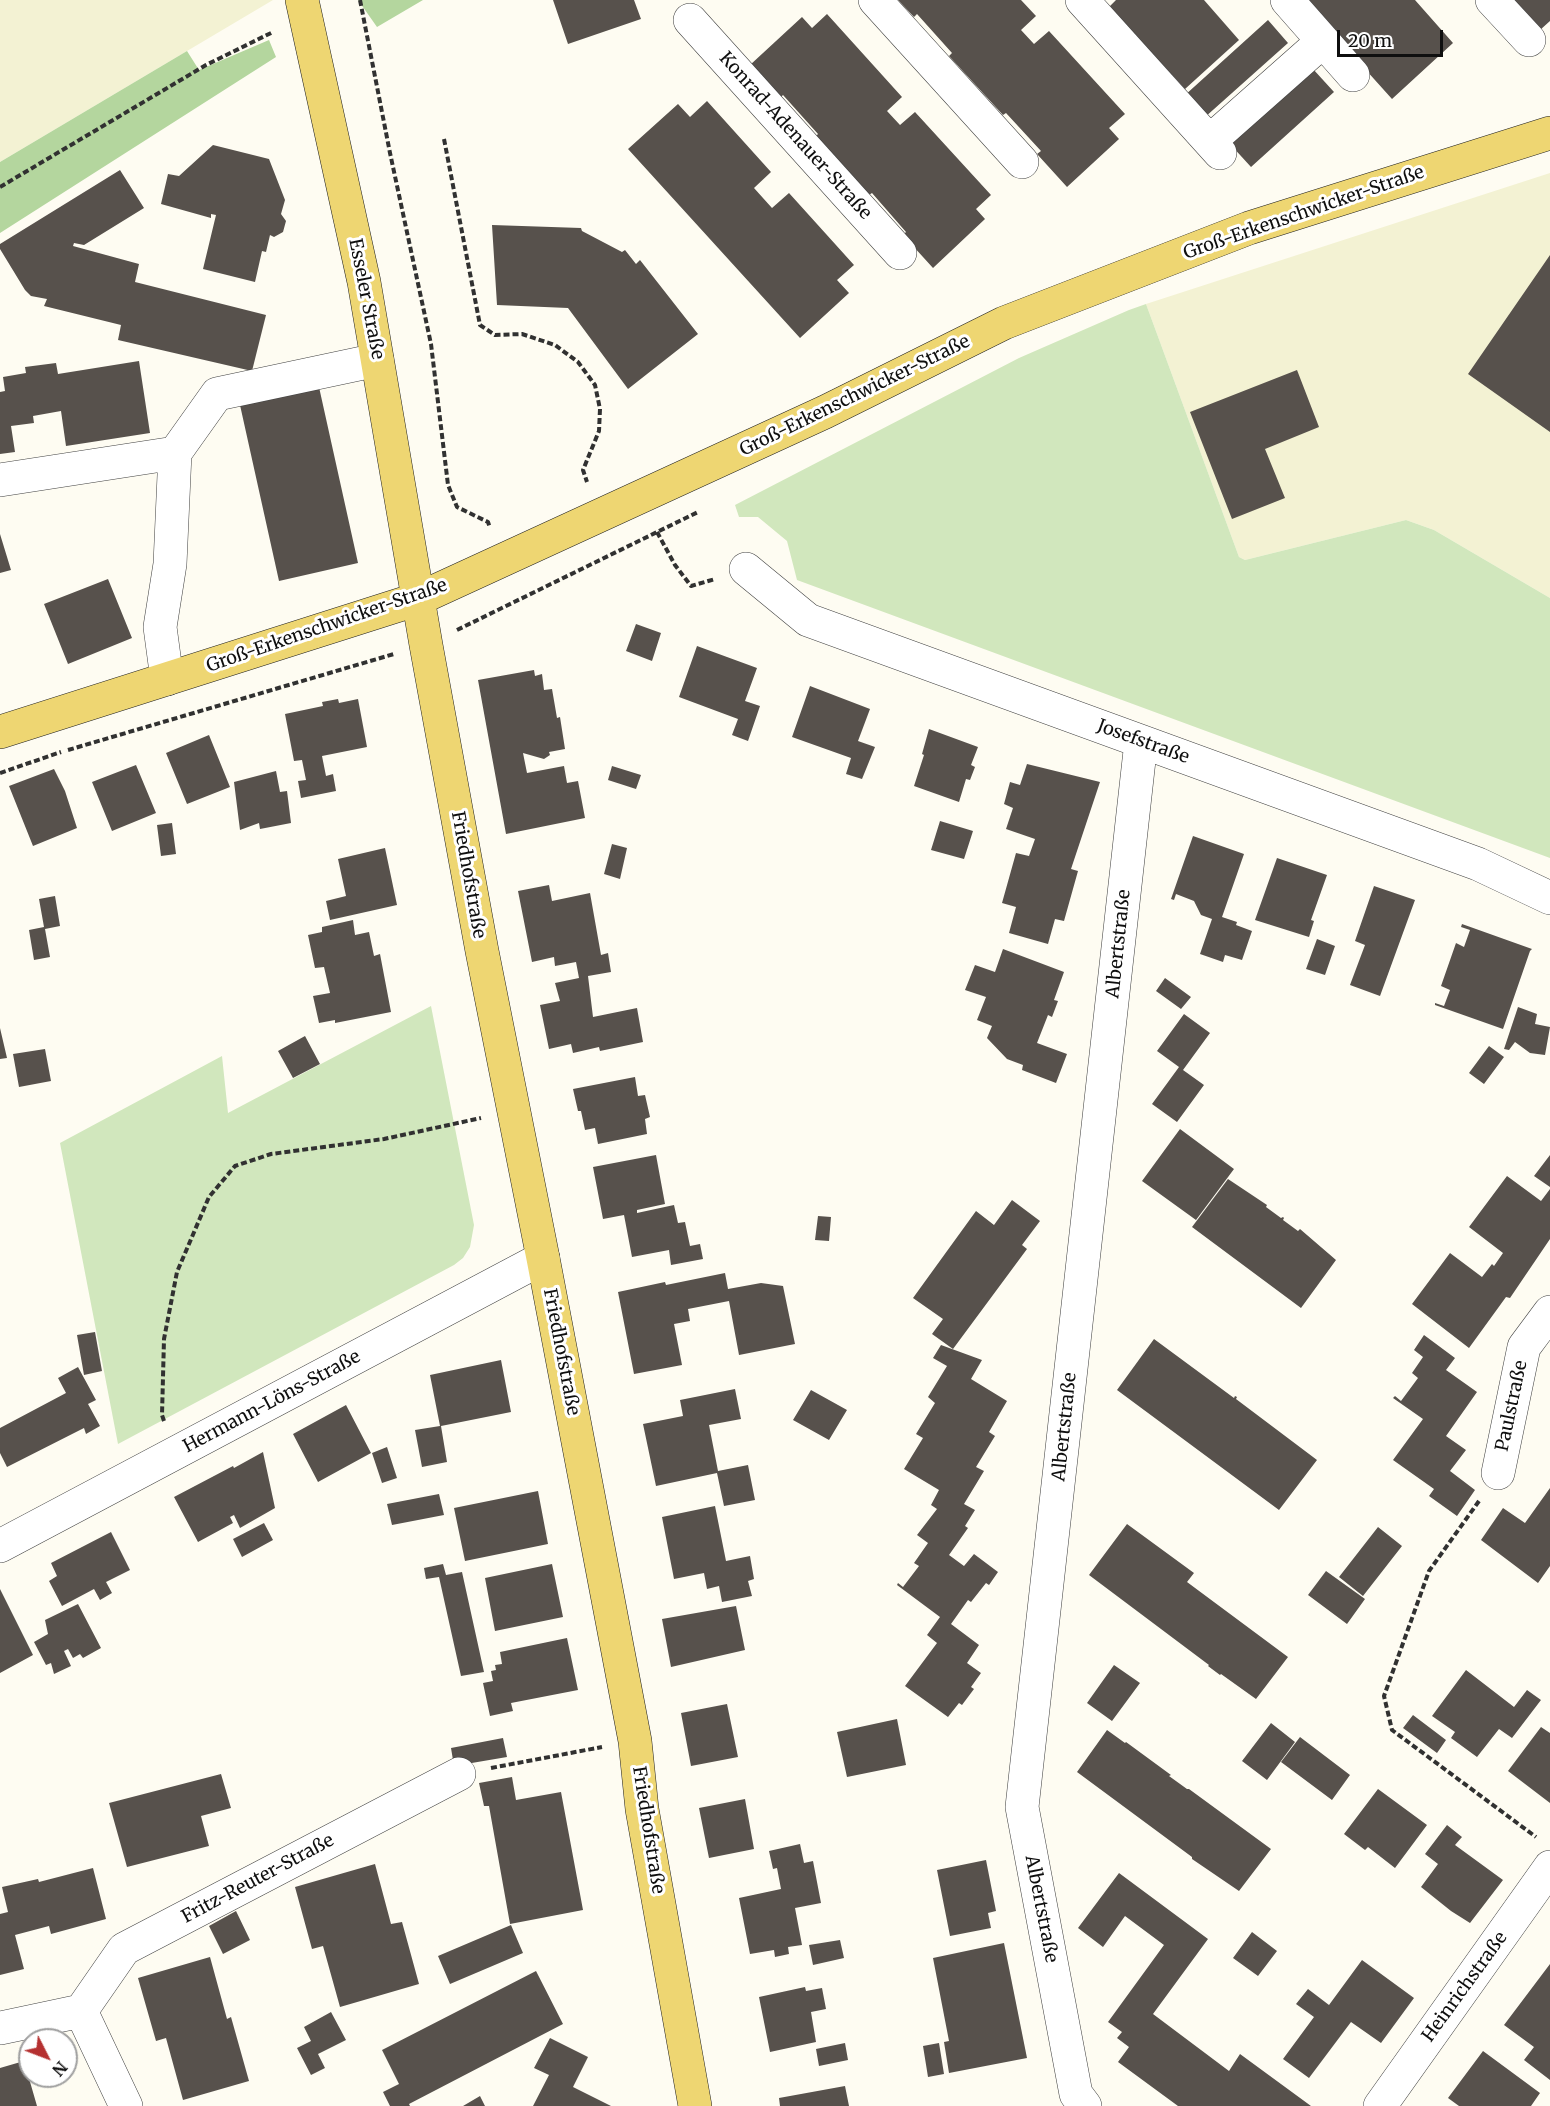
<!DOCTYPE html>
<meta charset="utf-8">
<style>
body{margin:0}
#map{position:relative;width:1550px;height:2106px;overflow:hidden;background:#fefcf2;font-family:Merriweather,serif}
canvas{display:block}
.north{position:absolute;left:18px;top:2028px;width:60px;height:60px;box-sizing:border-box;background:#fff;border:2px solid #9f9f9f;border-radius:50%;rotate:132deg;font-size:16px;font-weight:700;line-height:24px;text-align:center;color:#0f0f0f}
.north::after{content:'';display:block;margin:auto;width:21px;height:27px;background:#b53131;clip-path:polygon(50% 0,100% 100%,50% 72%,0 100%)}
.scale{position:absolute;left:1337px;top:30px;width:106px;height:27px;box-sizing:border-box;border:3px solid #0f0f0f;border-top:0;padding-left:8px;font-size:18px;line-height:21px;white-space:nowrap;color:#0f0f0f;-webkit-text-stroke:4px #fff;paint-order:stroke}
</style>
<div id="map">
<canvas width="1550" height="2106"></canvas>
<div class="north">N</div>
<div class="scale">20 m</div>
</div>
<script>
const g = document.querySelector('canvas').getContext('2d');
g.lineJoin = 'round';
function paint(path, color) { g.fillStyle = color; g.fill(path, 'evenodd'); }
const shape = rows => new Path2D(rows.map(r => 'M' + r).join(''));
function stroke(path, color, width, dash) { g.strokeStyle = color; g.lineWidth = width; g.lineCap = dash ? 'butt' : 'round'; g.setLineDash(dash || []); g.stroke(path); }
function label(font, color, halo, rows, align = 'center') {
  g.font = font + ' Merriweather,serif'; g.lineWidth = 6; g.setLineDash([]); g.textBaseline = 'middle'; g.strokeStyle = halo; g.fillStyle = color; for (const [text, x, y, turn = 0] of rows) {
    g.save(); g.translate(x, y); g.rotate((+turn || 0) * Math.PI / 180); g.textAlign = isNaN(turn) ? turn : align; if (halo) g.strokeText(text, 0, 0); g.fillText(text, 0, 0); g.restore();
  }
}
paint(shape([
 [0,0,273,0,0,162],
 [1550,173,1550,598,1434,530,1406,520,1245,560,1239,557,1146,304]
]), '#f3f2d3');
paint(shape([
 [1146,304,1239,557,1245,560,1406,520,1434,530,1550,598,1550,858,797,580,787,541,758,517,739,517,735,505,1019,358,1129,310],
 [431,1006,474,1225,470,1247,463,1258,454,1265,118,1444,60,1143,222,1056,228,1113]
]), '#d1e7bd');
paint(shape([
 [358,0,423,0,377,27],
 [269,40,276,57,0,233,0,162,187,51,199,70]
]), '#b4d69e');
paint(shape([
 [553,0,634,0,641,19,568,44],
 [898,0,1021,0,1036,16,1021,30,1034,44,1049,31,1125,114,1109,128,1119,139,1067,187,1037,154,1041,151,1006,113,1003,115,949,56,952,53,917,14,914,17],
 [1116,0,1204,0,1239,40,1185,89,1109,7],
 [1303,0,1415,0,1453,43,1392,99],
 [1513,0,1550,0,1550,21,1540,30],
 [827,14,902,97,887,111,900,125,915,112,991,195,976,209,985,219,933,268,903,235,906,232,872,193,869,195,815,137,818,134,783,95,780,98,750,65,802,17,812,28],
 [1268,20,1288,43,1204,118,1184,96],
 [1313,69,1334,92,1251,167,1230,144],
 [707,101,771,172,754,188,772,208,789,193,854,265,837,280,849,293,800,338,628,149,678,104,690,117],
 [213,145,269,159,285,200,281,214,286,221,283,232,274,237,270,235,266,252,262,251,255,282,203,269,216,215,211,214,211,218,161,204,168,174,179,176],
 [120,170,144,208,84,245,74,243,73,246,139,264,135,282,266,315,252,371,118,340,121,325,44,306,47,299,31,296,25,290,0,249,0,244],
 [492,225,581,228,582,231,622,252,625,250,636,264,640,260,698,334,628,389,568,308,497,305],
 [1550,255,1550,432,1468,374],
 [139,361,150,433,66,446,61,411,33,416,34,423,11,426,15,452,0,454,0,392,5,391,3,377,26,373,25,367,56,363,58,374],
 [1297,370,1319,427,1265,449,1285,498,1232,519,1190,412],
 [317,378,358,563,279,581,238,396],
 [0,534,11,570,0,573],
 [108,579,132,638,68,664,44,604],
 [636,624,661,633,652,661,626,651],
 [697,646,757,668,745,701,760,706,748,741,732,735,738,719,679,697],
 [534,670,535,676,542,674,544,690,552,689,557,718,560,717,565,749,549,752,550,755,544,759,523,753,527,773,564,766,567,783,578,781,585,818,506,834,478,680],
 [810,686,870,709,858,741,875,747,862,779,846,774,851,758,792,737],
 [338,699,339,703,358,699,367,747,322,756,326,776,333,774,336,791,301,798,298,781,306,780,302,760,294,761,285,714,323,706,322,702],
 [929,729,978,747,971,765,975,767,970,780,966,779,959,802,914,786,924,755,922,754],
 [209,735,230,787,187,804,166,753],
 [1027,764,1100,782,1071,869,1078,871,1064,921,1055,919,1048,944,1009,933,1016,907,1002,903,1016,853,1029,856,1035,839,1006,829,1013,808,1004,804,1010,782,1020,785],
 [136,765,156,813,112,831,92,782],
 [612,766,641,775,636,789,608,780],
 [54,769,65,791,77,828,33,846,9,786],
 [276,771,280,792,287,791,291,823,260,829,259,823,240,830,234,782],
 [940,821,973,831,964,859,931,850],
 [172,823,176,854,161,856,157,825],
 [1193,836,1244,854,1222,917,1237,922,1236,925,1252,931,1242,960,1225,955,1223,962,1200,954,1212,919,1201,915,1194,901,1176,894,1174,900,1171,899],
 [612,844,627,848,620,879,604,874],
 [385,848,397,905,330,920,326,901,346,896,338,859],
 [1277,858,1327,875,1311,920,1314,921,1309,937,1255,920],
 [549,885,552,901,590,893,601,955,608,953,611,972,588,976,593,1017,637,1008,643,1042,600,1051,599,1047,573,1053,571,1044,549,1049,540,1005,560,1001,555,983,579,978,576,962,555,966,554,957,532,962,518,891],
 [1374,886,1415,900,1380,996,1350,985,1365,945,1355,941],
 [55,896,60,926,45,929,50,957,34,960,29,930,44,927,39,899],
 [353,920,355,935,369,932,374,956,380,954,391,1012,335,1023,335,1020,319,1023,313,996,330,993,324,967,315,968,308,935,322,932,322,927],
 [1462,924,1532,949,1530,951,1503,1029,1435,1005,1435,1003,1444,1006,1450,990,1441,986,1456,943,1464,947,1470,930,1461,927],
 [1317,939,1335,946,1325,975,1306,969],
 [1003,949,1064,972,1054,1000,1058,1001,1052,1017,1048,1015,1037,1043,1067,1054,1056,1083,1022,1070,1023,1065,1007,1059,987,1038,992,1026,977,1020,986,997,965,990,975,965,995,972],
 [1165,978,1191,997,1181,1009,1156,991],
 [1518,1007,1537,1014,1535,1024,1550,1027,1545,1055,1530,1053,1515,1042,1509,1050,1504,1049],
 [1184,1014,1210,1033,1183,1070,1204,1085,1177,1122,1152,1104,1179,1067,1157,1051],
 [0,1028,7,1058,0,1059],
 [305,1036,320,1064,293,1078,278,1051],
 [1489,1046,1504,1057,1484,1084,1469,1073],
 [45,1049,51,1081,19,1087,13,1054],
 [635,1077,638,1096,645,1095,650,1117,645,1119,647,1134,598,1144,595,1128,585,1130,581,1111,578,1111,573,1089],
 [1180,1129,1234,1169,1196,1220,1142,1181],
 [656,1155,665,1204,637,1210,637,1213,674,1205,678,1223,685,1222,690,1246,700,1244,703,1259,671,1265,669,1250,632,1257,624,1215,603,1219,593,1167],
 [1550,1155,1550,1187,1534,1176],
 [1507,1176,1541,1201,1550,1189,1550,1239,1510,1298,1506,1297,1469,1348,1412,1304,1450,1253,1482,1277,1492,1264,1494,1266,1503,1253,1469,1227],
 [1228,1179,1267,1205,1266,1207,1281,1218,1283,1217,1284,1218,1283,1220,1298,1231,1300,1229,1336,1260,1301,1308,1192,1227],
 [1012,1200,1040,1221,1022,1245,1027,1249,953,1349,932,1334,943,1319,913,1298,976,1211,994,1225],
 [818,1216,831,1217,829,1241,815,1240],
 [725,1273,728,1289,761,1283,783,1286,795,1344,739,1355,729,1301,688,1309,690,1321,674,1324,682,1365,634,1374,618,1292,665,1282,666,1285],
 [95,1332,102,1371,84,1375,77,1335],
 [1424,1335,1455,1358,1446,1370,1477,1392,1446,1436,1466,1450,1450,1471,1475,1490,1457,1516,1429,1496,1434,1489,1393,1460,1423,1419,1393,1398,1395,1396,1401,1401,1418,1378,1412,1373,1423,1357,1414,1350],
 [1154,1339,1234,1398,1235,1396,1237,1397,1236,1399,1317,1460,1279,1510,1117,1390],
 [941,1345,982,1360,971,1379,1007,1401,989,1432,995,1436,976,1467,984,1471,964,1504,975,1510,965,1526,968,1528,949,1555,964,1566,974,1554,998,1572,989,1585,986,1583,971,1602,968,1600,951,1624,979,1645,967,1663,981,1673,971,1687,974,1689,962,1705,959,1703,948,1717,905,1686,937,1643,927,1635,940,1617,897,1585,898,1583,903,1587,919,1566,914,1563,928,1543,917,1535,937,1509,931,1505,939,1490,904,1469,923,1438,916,1434,935,1403,928,1397,947,1366,933,1358],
 [501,1360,511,1412,441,1426,447,1462,422,1467,415,1430,440,1426,430,1375],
 [78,1367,96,1400,88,1404,100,1426,86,1434,84,1428,7,1467,0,1453,0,1428,66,1393,58,1378],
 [735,1389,741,1419,709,1425,718,1471,748,1465,755,1500,724,1506,717,1473,656,1486,643,1424,683,1416,680,1400],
 [811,1390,847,1410,829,1440,793,1420],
 [346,1405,371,1453,318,1482,293,1434],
 [387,1447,397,1478,382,1483,372,1453],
 [263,1452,275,1508,240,1528,234,1515,230,1517,233,1523,198,1542,174,1497,233,1466,234,1468],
 [1550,1488,1550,1566,1538,1583,1481,1540,1503,1508,1525,1523],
 [538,1491,548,1544,465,1561,454,1508],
 [439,1494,444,1515,392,1525,387,1504],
 [715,1506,726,1561,750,1556,754,1579,748,1581,752,1596,722,1602,719,1586,707,1589,704,1573,674,1579,662,1517],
 [264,1523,273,1540,242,1557,233,1539],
 [1127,1524,1194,1573,1187,1582,1288,1657,1256,1699,1221,1674,1220,1675,1208,1666,1209,1665,1089,1575],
 [1378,1527,1402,1546,1363,1596,1339,1577],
 [111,1532,130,1570,106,1582,112,1593,100,1600,94,1589,62,1606,49,1581,57,1576,51,1563],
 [443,1564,446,1575,462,1572,484,1672,461,1676,439,1577,426,1579,424,1568],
 [552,1564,563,1617,495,1631,485,1578],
 [1326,1571,1365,1599,1347,1624,1308,1595],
 [0,1589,33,1655,0,1673],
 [78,1604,101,1648,83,1658,80,1654,73,1658,68,1649,64,1651,71,1666,54,1674,51,1663,46,1665,34,1642,48,1634,45,1620],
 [736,1606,745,1650,671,1667,662,1619],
 [567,1638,578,1690,511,1703,513,1711,490,1716,483,1683,493,1681,491,1671,496,1670,495,1665,502,1664,500,1652],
 [1114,1665,1140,1683,1112,1721,1087,1703],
 [1466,1670,1514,1707,1527,1690,1541,1700,1512,1738,1499,1729,1477,1757,1451,1738,1455,1732,1432,1716],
 [727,1704,738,1757,691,1766,681,1713],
 [1413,1715,1446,1740,1437,1753,1403,1728],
 [897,1719,906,1765,847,1777,837,1732],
 [1271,1723,1295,1742,1267,1780,1242,1761],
 [1541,1727,1550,1733,1550,1803,1508,1771],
 [1107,1730,1125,1743,1126,1742,1171,1775,1169,1776,1187,1789,1189,1789,1271,1849,1239,1891,1192,1859,1192,1857,1077,1772],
 [1300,1737,1350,1775,1332,1800,1281,1762],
 [503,1738,507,1757,454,1766,451,1748],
 [221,1774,231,1808,201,1816,209,1846,127,1867,109,1803],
 [512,1777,516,1800,561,1792,583,1910,510,1924,489,1806,484,1806,479,1783],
 [1378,1789,1427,1825,1395,1868,1368,1847,1365,1850,1344,1834],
 [745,1799,754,1849,709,1858,699,1808],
 [1447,1825,1462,1837,1455,1845,1503,1880,1470,1923,1451,1911,1421,1887,1438,1864,1425,1854],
 [800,1844,804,1863,813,1861,821,1903,795,1908,802,1945,788,1947,789,1954,775,1957,774,1950,750,1954,739,1898,781,1889,777,1868,773,1869,769,1851],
 [986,1860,996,1911,988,1913,991,1928,950,1936,937,1870],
 [375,1864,391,1924,402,1922,419,1984,340,2007,323,1946,312,1949,295,1887],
 [93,1868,106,1919,51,1934,49,1926,15,1935,24,1969,0,1975,0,1914,8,1912,2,1887,38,1879,39,1882],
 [1119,1873,1208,1939,1153,2014,1229,2071,1240,2054,1311,2106,1178,2106,1118,2062,1129,2047,1117,2038,1122,2032,1108,2022,1164,1945,1125,1916,1103,1947,1078,1928],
 [236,1911,250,1940,223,1954,209,1926],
 [511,1925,523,1953,450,1984,438,1956],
 [1252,1932,1277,1951,1258,1976,1233,1958],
 [840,1940,844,1958,813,1965,809,1945],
 [1004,1943,1027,2058,949,2073,944,2042,949,2041,933,1958],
 [210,1957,227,2019,231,2017,249,2081,183,2100,166,2038,156,2041,138,1978],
 [1362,1960,1414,1998,1381,2043,1351,2022,1309,2078,1283,2059,1314,2017,1296,2004,1308,1989,1329,2005],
 [1550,1964,1550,2080,1524,2060,1534,2047,1504,2025],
 [536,1971,563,2024,409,2104,410,2106,390,2106,383,2092,399,2084,382,2050],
 [805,1987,806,1991,822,1988,826,2009,811,2012,816,2042,770,2052,759,1997],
 [331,2012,346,2040,318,2054,325,2068,311,2075,297,2048,311,2041,304,2027],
 [550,2038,588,2057,573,2087,611,2106,533,2106,549,2075,534,2068],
 [845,2043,848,2060,819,2066,816,2049],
 [939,2043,944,2074,928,2077,923,2046],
 [1483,2051,1540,2093,1531,2106,1459,2106,1448,2098],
 [24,2061,37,2106,0,2106,0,2068],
 [845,2086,849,2106,780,2106,779,2098],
 [480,2096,485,2106,463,2106]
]), '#57514c');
const minor = shape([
 [875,0,1022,162],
 [1082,0,1220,153],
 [1287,0,1353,75],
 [1492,0,1529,40],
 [690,20,900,253],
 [1210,141,1323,41],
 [175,453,217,394,377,360],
 [0,480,175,453,170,564,160,627,167,679],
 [746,569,808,620,1478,864,1550,898],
 [1498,1473,1524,1347,1550,1312],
 [0,1546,543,1258],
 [0,2028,81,2011],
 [126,2106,81,2011,124,1949,459,1774],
 [1085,2106,1076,2094,1022,1807,1141,742],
 [1380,2106,1550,1867]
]);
const major = shape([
 [302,0,364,282,426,645,482,951,543,1258,635,1741,642,1809,695,2106],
 [0,732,418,599,825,412,1004,323,1249,228,1550,133]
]);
stroke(minor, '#424242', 34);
stroke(major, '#202020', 34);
stroke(shape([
 [360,0,390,153,431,344,448,485,457,507,488,522,490,528],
 [444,139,480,325,495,335,522,334,555,345,578,362,595,385,600,409,599,431,583,470,587,482],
 [0,187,206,65,273,32],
 [657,532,675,565,691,586,715,579],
 [457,630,698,512],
 [68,750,394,654],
 [0,773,61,752],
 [164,1421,162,1415,164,1339,177,1272,209,1197,235,1166,271,1154,384,1139,481,1118],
 [1479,1501,1429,1571,1384,1696,1392,1730,1536,1837],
 [491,1768,602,1747]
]), '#313131', 4, [6, 3]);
stroke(minor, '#fff', 33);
stroke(major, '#eed672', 33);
label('18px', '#0f0f0f', '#fff', [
 ["Konrad-Adenauer-Straße",795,136,48],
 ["Groß-Erkenschwicker-Straße",1304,213,-19],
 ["Esseler Straße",366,299,79],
 ["Groß-Erkenschwicker-Straße",855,396,-26],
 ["Groß-Erkenschwicker-Straße",327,626,-19],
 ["Josefstraße",1143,742,20],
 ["Friedhofstraße",468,875,80],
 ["Albertstraße",1119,944,-84],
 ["Friedhofstraße",561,1352,79],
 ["Hermann-Löns-Straße",272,1402,-28],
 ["Paulstraße",1512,1406,-78],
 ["Albertstraße",1065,1427,-84],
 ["Friedhofstraße",648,1830,81],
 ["Fritz-Reuter-Straße",258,1879,-28],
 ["Albertstraße",1041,1909,79],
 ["Heinrichstraße",1465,1987,-54]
]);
</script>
